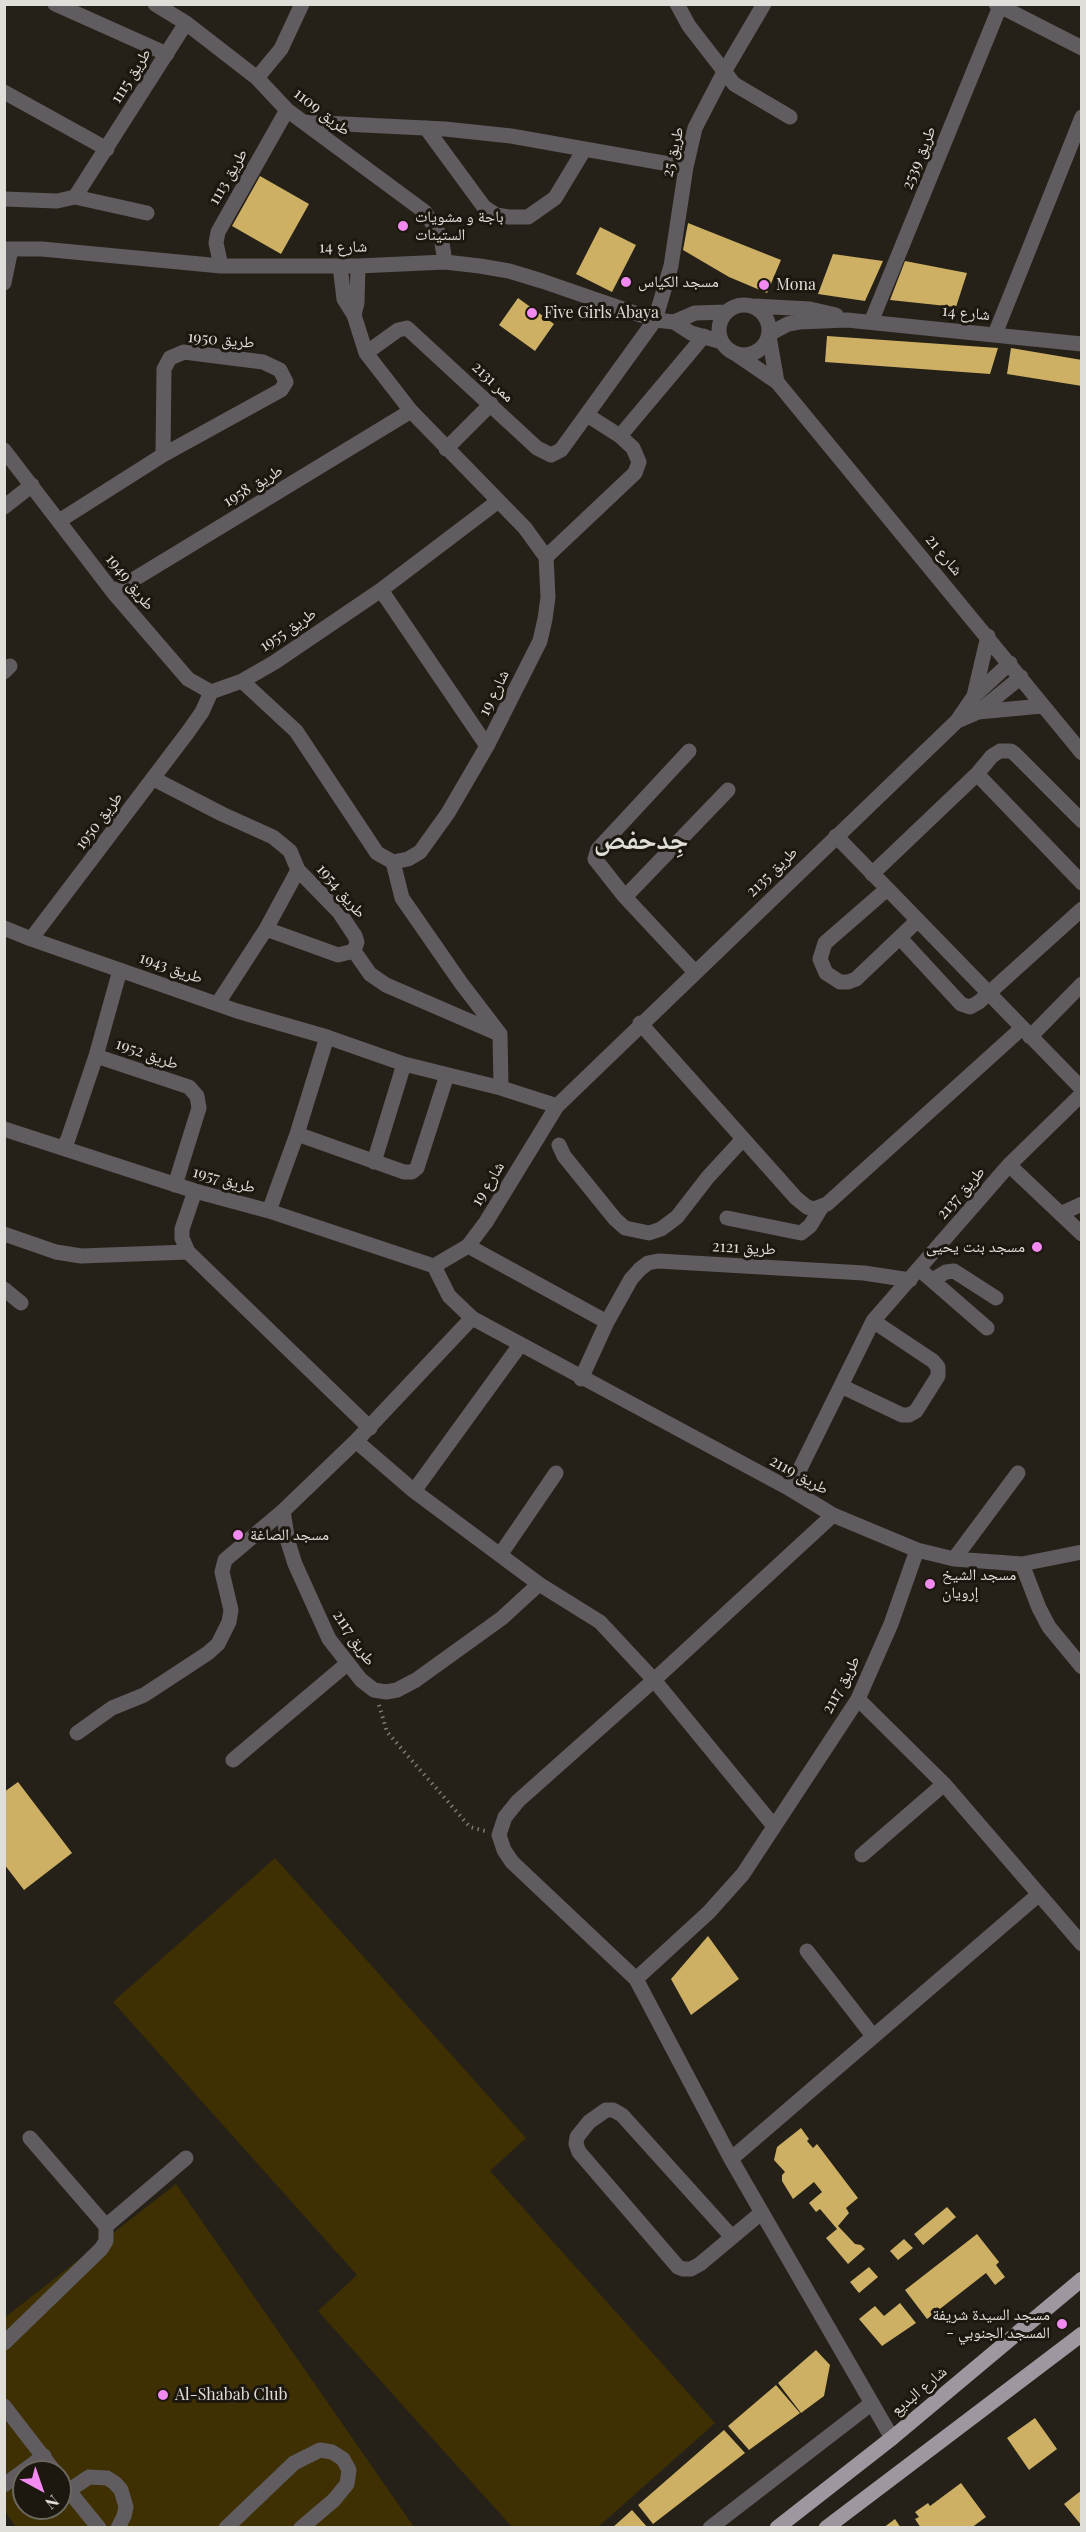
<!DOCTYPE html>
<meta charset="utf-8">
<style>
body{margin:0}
#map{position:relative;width:1086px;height:2532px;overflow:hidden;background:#252118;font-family:"Playfair Display",serif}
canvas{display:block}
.frame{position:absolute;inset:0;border:6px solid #e0ded8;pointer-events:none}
.north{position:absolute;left:12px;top:2460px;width:60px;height:60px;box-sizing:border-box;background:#1c180f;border:2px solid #6a675f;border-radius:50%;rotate:140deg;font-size:16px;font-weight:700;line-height:24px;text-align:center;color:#e0ded8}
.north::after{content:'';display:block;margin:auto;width:21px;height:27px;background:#f38af1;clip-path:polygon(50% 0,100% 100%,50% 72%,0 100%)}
</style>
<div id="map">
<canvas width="1086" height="2532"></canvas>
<div class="frame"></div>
<div class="north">N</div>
</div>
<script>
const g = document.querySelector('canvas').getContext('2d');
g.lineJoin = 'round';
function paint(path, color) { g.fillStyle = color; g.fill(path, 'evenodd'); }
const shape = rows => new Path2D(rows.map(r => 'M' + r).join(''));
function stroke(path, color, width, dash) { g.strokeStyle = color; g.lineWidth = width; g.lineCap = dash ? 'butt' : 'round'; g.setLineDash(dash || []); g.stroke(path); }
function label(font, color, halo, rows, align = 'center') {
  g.font = font + ' "Playfair Display","Noto Naskh Arabic",serif'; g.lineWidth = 6; g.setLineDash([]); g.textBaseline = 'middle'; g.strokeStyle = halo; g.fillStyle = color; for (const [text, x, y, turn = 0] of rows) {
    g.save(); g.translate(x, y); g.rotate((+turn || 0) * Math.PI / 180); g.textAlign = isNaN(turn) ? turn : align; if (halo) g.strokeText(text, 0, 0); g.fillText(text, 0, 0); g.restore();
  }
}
paint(shape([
 [275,1858,526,2138,490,2171,715,2423,598,2527,512,2527,318,2311,357,2275,113,2002],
 [176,2184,414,2527,16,2527,5,2511,4,2318],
 [24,2472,60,2472,60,2508,24,2508]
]), '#3e3003');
paint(shape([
 [260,176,309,204,281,254,232,226],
 [688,223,781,260,767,293,729,277,683,250],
 [600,227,636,245,612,292,576,274],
 [833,254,883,261,865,301,818,294],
 [905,261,967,273,956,307,890,300],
 [518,298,554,324,535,351,499,325],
 [827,336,998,348,990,374,825,362],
 [1011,348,1082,360,1082,386,1007,374],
 [18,1782,72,1853,24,1890,4,1864,4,1792],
 [708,1936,739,1979,691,2015,671,1979],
 [801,2128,809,2139,807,2141,813,2148,817,2144,858,2198,846,2208,849,2213,838,2226,855,2244,861,2245,865,2249,848,2264,826,2238,837,2229,820,2209,816,2212,809,2203,822,2192,814,2182,793,2199,782,2181,782,2175,785,2172,774,2160,777,2147],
 [947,2207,956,2217,923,2245,914,2234],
 [977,2234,999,2262,996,2265,1005,2277,995,2285,986,2273,927,2319,905,2290],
 [904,2239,913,2248,898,2260,890,2251],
 [869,2267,878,2277,859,2293,850,2282],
 [900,2303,916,2323,882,2346,859,2319,875,2306,884,2316],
 [816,2350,830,2365,824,2396,801,2413,778,2383],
 [776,2385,800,2413,749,2450,728,2426],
 [1035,2418,1057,2449,1029,2470,1007,2438],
 [724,2430,745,2453,653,2524,638,2505],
 [961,2483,986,2517,971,2528,921,2528,915,2519,919,2517,915,2512,928,2503,930,2506],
 [1082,2490,1082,2526,1064,2504],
 [632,2510,648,2528,612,2528],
 [895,2519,901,2528,883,2528]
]), '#cdb063');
stroke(shape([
 [379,1705,387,1732,470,1827,485,1831]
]), '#7d7a73', 4, [1.5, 4.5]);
stroke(shape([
 [55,4,167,54],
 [155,4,186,23,257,78,287,110,425,212,441,237,445,262],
 [677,4,689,26,734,84,790,117],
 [996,4,1082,48],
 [257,78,281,49,302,4],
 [4,92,107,149],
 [303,122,445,129,511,136,686,167],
 [426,128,484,207,496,215,509,217,528,217,555,198,584,150],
 [75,197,186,23],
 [4,199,57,201,75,197,147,213],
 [4,249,42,249,221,266,358,266,445,262,480,266,509,271,542,281,655,320,674,322,691,333,722,342],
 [221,266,216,243,218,232,287,110],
 [4,283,11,249],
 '719 330a25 25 0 1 1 50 0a25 25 0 1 1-50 0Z',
 [754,306,810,309,836,315],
 [354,315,357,303,358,266],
 [674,322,695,313,727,312],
 [871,322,1001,4],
 [769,334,788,324,799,322,847,320,1082,344],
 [995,334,1082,117],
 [769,336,777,382],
 [366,353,398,330,407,328,537,448,551,455,561,450,655,320,671,266,686,167,695,128,724,72,764,4],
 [736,354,777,382,1082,753],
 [620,436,704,336],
 [446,449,491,404],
 [4,450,113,592,188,679,211,692],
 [4,507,32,485],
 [59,521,163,455,281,390,286,382,280,370,263,362,184,352,170,358,164,369,163,455],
 [546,557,635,473,639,462,633,448,620,436,587,415],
 [381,590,487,746],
 [113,592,411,411],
 [4,672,10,666],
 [242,681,296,731,377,853,393,862,408,859,420,852,448,813,487,746,540,641,545,619,548,597,546,557,525,528,411,411,366,353,354,315,344,299,340,266],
 [211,692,242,681,275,662,381,590,497,502],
 [974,696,988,636],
 [978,712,1042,706],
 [957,721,974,696,1010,663],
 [689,751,598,849,595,859,625,897,694,971],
 [977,774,1082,883],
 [154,779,222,814,273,837,290,851,298,870,339,912,355,936,357,942,354,951,338,955,266,929],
 [836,836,1082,1089],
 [393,862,402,898,461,983,500,1034,501,1088],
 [872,874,977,774,992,756,1000,751,1011,751,1015,754,1082,821],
 [887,889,825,943,820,959,826,973,840,982,848,982,856,979,917,921],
 [625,897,728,790],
 [4,928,31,939,237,1011,327,1037,404,1064,501,1088,557,1106],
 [31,939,188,732,202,712,211,692],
 [901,939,961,1004,970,1007,979,1002,1082,909],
 [354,951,370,974,386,985,497,1033],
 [218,1003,266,929,298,870],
 [640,1023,796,1198,807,1207,814,1209,827,1204,1022,1028],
 [1030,1037,1082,984],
 [96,1056,189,1087,197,1096,199,1108,175,1185],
 [4,1129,195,1191,269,1211,434,1266],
 [297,1134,404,1172,412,1172,417,1168,447,1075],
 [559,1145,564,1156,615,1219,625,1228,649,1233,661,1229,677,1217,708,1177,743,1139],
 [63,1148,68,1139,96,1056,120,970],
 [374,1162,404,1064],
 [1009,1165,1082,1234],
 [195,1191,182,1229,182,1238,188,1252,370,1428],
 [269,1211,297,1134,327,1037],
 [1062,1213,1082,1204],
 [727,1218,801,1233,810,1226,821,1208],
 [4,1234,56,1252,81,1256,188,1252],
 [468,1246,607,1322],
 [434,1266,468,1246,486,1222,557,1106,957,721,978,712,1021,677],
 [434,1266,449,1296,472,1318,790,1489,833,1515,917,1550,954,1559,1022,1564,1082,1552],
 [919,1269,987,1328],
 [932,1280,946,1272,954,1271,996,1298],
 [4,1289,21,1303],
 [581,1379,607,1322,631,1279,640,1269,648,1263,658,1261,864,1273,910,1280],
 [841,1386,902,1415,909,1415,916,1411,938,1376,938,1367,933,1361,873,1321],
 [356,1441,414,1491,500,1555,539,1584,600,1622,654,1680,773,1825],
 [790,1489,873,1321,1009,1165,1082,1094],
 [414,1491,520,1345],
 [283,1511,288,1542,295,1564,329,1639,361,1680,374,1690,386,1692,397,1690,416,1680,502,1618,539,1584],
 [833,1515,654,1680,518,1801,505,1817,499,1835,504,1850,512,1862,636,1979,731,2159,892,2438],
 [500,1555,556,1473],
 [954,1559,1018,1473],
 [1022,1564,1039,1608,1049,1627,1082,1667],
 [858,1699,944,1784,1082,1944],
 [77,1733,112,1708,144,1695,208,1653,218,1644,229,1622,231,1610,222,1572,225,1560,283,1511,356,1441,472,1318],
 [233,1760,348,1663],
 [862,1855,944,1784],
 [807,1951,873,2036],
 [636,1979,709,1912,743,1874,858,1699,891,1624,917,1550],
 [30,2138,106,2226],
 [731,2159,1038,1895],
 [732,2237,622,2115,613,2110,606,2110,589,2122,577,2137,576,2144,579,2152,678,2267,683,2269,691,2269,700,2264,761,2213],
 [4,2343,101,2249,106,2241,106,2226,186,2158],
 [4,2406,55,2472],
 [60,2480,99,2528],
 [4,2485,44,2456],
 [68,2491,89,2477,107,2478,115,2483,121,2490,126,2507,124,2516,118,2528],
 [226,2528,294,2463,320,2450,332,2452,343,2459,349,2470,347,2484,334,2500,301,2528],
 [710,2528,872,2403]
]), '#605c60', 15);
stroke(shape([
 [777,2528,892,2438,1082,2279],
 [826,2528,1082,2334]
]), '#9f979f', 15);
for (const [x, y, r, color] of [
 [403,226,6,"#f38af1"],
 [626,282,6,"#f38af1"],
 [764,285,6,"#f38af1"],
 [532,313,6,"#f38af1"],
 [1037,1247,6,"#f38af1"],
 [238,1535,6,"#f38af1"],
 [930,1584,6,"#f38af1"],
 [1062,2324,6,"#f38af1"],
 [163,2395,6,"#f38af1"]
]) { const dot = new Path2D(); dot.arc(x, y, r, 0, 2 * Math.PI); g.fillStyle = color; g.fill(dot); stroke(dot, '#1c180f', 2); }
label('16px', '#e0ded8', '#1c180f', [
 ["طريق 1115",131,76,-58],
 ["طريق 1109",322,112,38],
 ["طريق 25",673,152,-77],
 ["طريق 2539",919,158,-68],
 ["طريق 1113",228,177,-60],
 ["شارع 14",343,247,-1],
 ["شارع 14",966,313,5],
 ["طريق 1950",221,340,5],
 ["ممر 2131",493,382,43],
 ["طريق 1958",253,486,-31],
 ["شارع 21",944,555,50],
 ["طريق 1949",130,582,51],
 ["طريق 1955",288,630,-34],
 ["شارع 19",494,693,-64],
 ["طريق 1950",99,821,-53],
 ["طريق 2135",772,872,-44],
 ["طريق 1954",341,891,49],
 ["طريق 1943",171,968,19],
 ["طريق 1952",147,1054,19],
 ["طريق 1957",224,1180,15],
 ["شارع 19",488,1184,-59],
 ["طريق 2137",961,1193,-49],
 ["طريق 2121",744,1248,3],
 ["طريق 2119",799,1475,29],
 ["طريق 2117",354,1638,56],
 ["طريق 2117",841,1685,-62],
 ["شارع البديع",919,2391,-40]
]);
label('16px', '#e0ded8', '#1c180f', [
 ["باجة و مشويات",415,217],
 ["الستينات",415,235],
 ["مسجد الكياس",638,282],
 ["Mona",776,285],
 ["Five Girls Abaya",544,313],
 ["مسجد بنت يحيى",1025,1247,"right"],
 ["مسجد الصاغة",250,1535],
 ["مسجد الشيخ",942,1575],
 ["إرويان",942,1593],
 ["مسجد السيدة شريفة",1050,2315,"right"],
 ["- المسجد الجنوبي",1050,2333,"right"],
 ["Al-Shabab Club",175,2395]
], 'left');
label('bold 28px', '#e0ded8', '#1c180f', [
 ["جِدحفص",641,840]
]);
</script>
